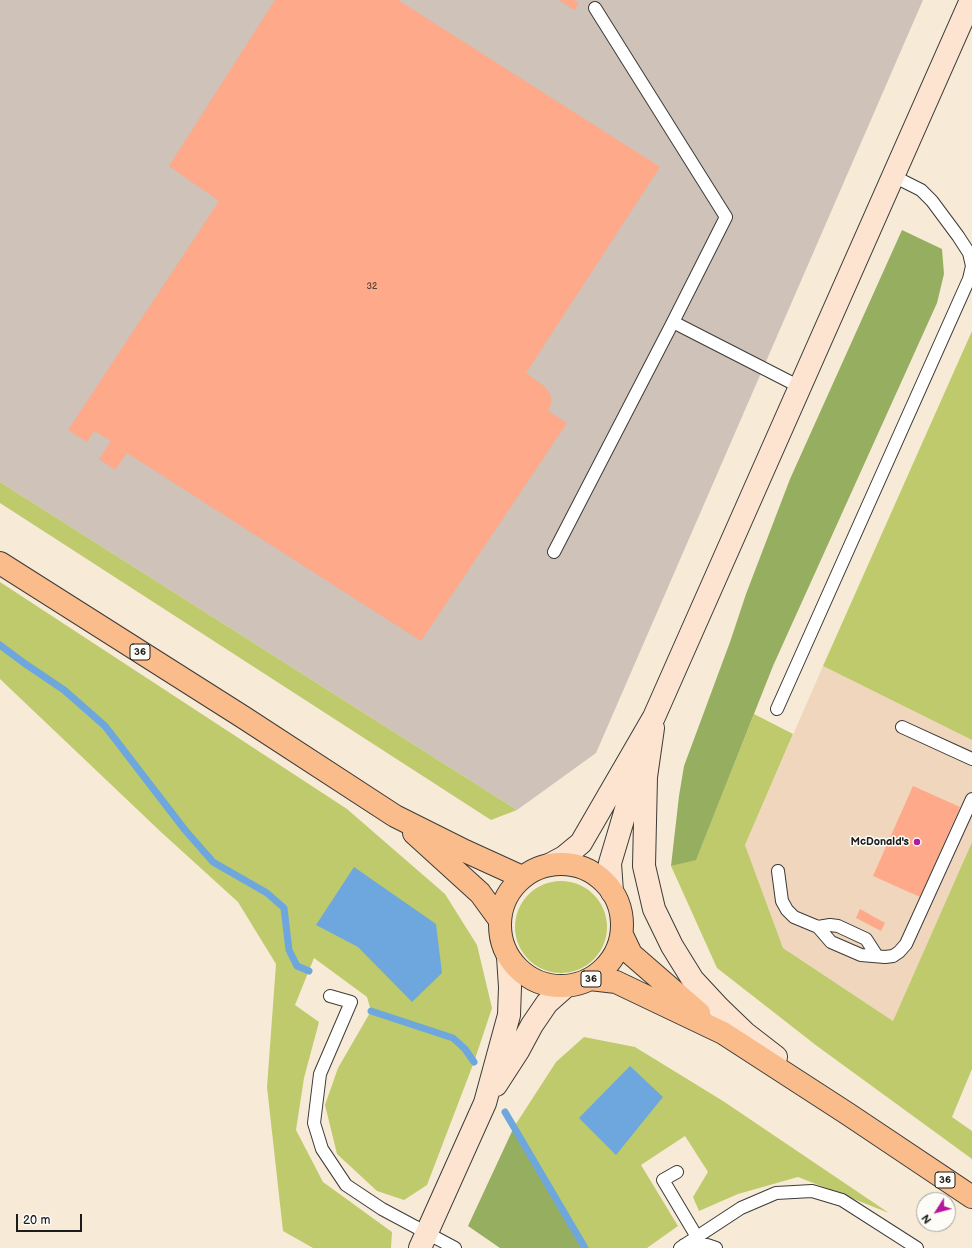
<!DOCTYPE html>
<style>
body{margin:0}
#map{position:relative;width:972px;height:1248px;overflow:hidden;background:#f7ebd8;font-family:"Balsamiq Sans",sans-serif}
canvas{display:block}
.north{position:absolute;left:916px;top:1192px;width:40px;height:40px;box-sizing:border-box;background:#fdfcf7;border:1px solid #a3a29f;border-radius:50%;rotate:234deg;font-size:11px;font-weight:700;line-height:16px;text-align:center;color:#1c1c1c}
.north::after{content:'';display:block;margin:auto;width:14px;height:18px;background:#b5179e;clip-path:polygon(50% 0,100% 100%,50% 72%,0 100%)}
.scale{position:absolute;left:16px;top:1214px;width:66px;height:18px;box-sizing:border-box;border:2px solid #1c1c1c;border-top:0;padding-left:5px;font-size:12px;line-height:14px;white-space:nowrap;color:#1c1c1c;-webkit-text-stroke:3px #fdfcf7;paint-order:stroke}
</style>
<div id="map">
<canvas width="972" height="1248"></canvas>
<div class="north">N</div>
<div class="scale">20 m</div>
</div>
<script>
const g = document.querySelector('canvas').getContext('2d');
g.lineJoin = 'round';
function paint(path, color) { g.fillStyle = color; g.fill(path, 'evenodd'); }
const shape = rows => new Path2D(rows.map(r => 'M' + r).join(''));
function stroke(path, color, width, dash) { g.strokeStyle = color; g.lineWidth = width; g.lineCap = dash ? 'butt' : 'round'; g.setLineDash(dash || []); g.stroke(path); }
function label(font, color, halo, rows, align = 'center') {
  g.font = font + ' "Balsamiq Sans",sans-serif'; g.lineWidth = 3; g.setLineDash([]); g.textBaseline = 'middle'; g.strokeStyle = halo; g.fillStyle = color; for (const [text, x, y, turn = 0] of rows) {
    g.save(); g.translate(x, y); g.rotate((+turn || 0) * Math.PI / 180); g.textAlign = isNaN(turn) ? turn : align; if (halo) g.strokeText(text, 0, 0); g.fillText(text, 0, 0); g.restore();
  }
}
paint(shape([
 [823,666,972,740,972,842,893,1021,783,948,745,845]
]), '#f0d6bc');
paint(shape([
 [0,0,923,0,596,753,517,810,0,482]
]), '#cec2b9');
paint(shape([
 [972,331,972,740,823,666],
 [0,482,517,810,491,820,0,503],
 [0,582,347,809,445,894,477,945,492,1008,474,1062,427,1185,404,1200,377,1191,337,1154,325,1105,338,1068,371,1011,367,997,314,958,295,1005,319,1022,304,1078,296,1130,323,1182,392,1232,391,1248,313,1248,283,1231,267,1087,276,964,238,902,161,832,0,679],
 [754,714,793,734,745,845,783,948,893,1021,972,842,972,1069,952,1117,972,1131,972,1159,817,1046,717,968,671,866,696,859],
 '515 927a46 46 0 1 1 92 0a46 46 0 1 1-92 0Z',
 [584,1037,635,1047,723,1101,889,1213,798,1177,738,1194,699,1211,693,1197,708,1172,685,1136,641,1165,678,1226,647,1248,585,1248,514,1127,556,1062]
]), '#beca6c');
paint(shape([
 [902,230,942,249,944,274,937,303,773,666,696,860,671,866,679,796,684,766,730,642,746,594,790,479],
 [514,1127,585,1248,500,1248,468,1226]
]), '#96ae60');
paint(shape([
 [354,867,436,924,442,973,412,1002,358,947,316,925],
 [630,1066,663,1097,616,1155,579,1118]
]), '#6ea7dd');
stroke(shape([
 [0,645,24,663,64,690,105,726,185,830,213,862,267,893,284,908,289,950,297,966,309,971],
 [371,1011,453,1038,465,1049,474,1062],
 [505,1112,585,1248]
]), '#6ea7dd', 7);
paint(shape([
 [275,0,398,0,660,167,526,373,544,386,548,390,551,397,551,404,548,411,567,423,421,641,127,453,115,470,99,459,111,441,94,431,87,442,68,430,219,201,169,166],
 [559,0,574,0,579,3,574,10],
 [913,786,960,807,920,897,873,876],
 [860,909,885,923,881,931,856,918]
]), '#fda98a');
const service = shape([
 [595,8,726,217,673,322],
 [554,552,673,322,800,387],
 [777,709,969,279,972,266,969,253,958,236,932,201,921,190,893,176],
 [902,727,972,759],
 [778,871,782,901,787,910,794,917,818,927,831,942,861,955,885,957,893,956,899,952,906,944,972,799],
 [818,927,830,925,838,926,866,939,877,956],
 [330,996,351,1002,320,1074,314,1123,322,1149,346,1185,382,1209,455,1248],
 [677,1172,663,1180,697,1237],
 [684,1245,707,1245,716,1248],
 [680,1248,741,1208,776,1193,812,1191,842,1200,917,1248]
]);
const secondary = shape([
 [653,728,646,777,644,866,654,909,672,946,693,980,719,1008,745,1033,776,1057],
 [549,865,564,857,581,843,654,717,971,0],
 [612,892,610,863,638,769],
 [496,1085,518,1051,532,1025,547,1003,565,987],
 [420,1248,485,1103,509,1015,510,987,508,957]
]);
const primary = shape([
 [0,563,243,717,395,816,465,851,522,877],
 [414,833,480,893,499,919],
 '500 925a61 61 0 1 1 122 0a61 61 0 1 1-122 0Z',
 [622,935,631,954,699,1013],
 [590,979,616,982,723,1033,848,1114,972,1197]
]);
stroke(service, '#3d3b38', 14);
stroke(secondary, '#3d3b38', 24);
stroke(primary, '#3d3b38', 24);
stroke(service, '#fff', 12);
stroke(secondary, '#fde4d1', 22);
stroke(primary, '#fabc8b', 22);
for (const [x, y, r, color] of [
 [917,842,4,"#b5179e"]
]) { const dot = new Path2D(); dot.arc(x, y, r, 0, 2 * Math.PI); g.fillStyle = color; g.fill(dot); stroke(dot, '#fdfcf7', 1.5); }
label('9px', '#543f38', null, [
 ["32",372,287]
]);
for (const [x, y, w] of [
 [140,652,20],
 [591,979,20],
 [945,1180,20]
]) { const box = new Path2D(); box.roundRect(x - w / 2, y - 8, w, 16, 3); g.fillStyle = '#fdfcf7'; g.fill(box); stroke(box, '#1c1c1c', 1); }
label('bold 10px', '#1c1c1c', null, [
 ["36",140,652],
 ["36",591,979],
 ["36",945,1180]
]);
label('bold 11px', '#1c1c1c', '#fdfcf7', [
 ["McDonald's",909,842]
], 'right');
</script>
